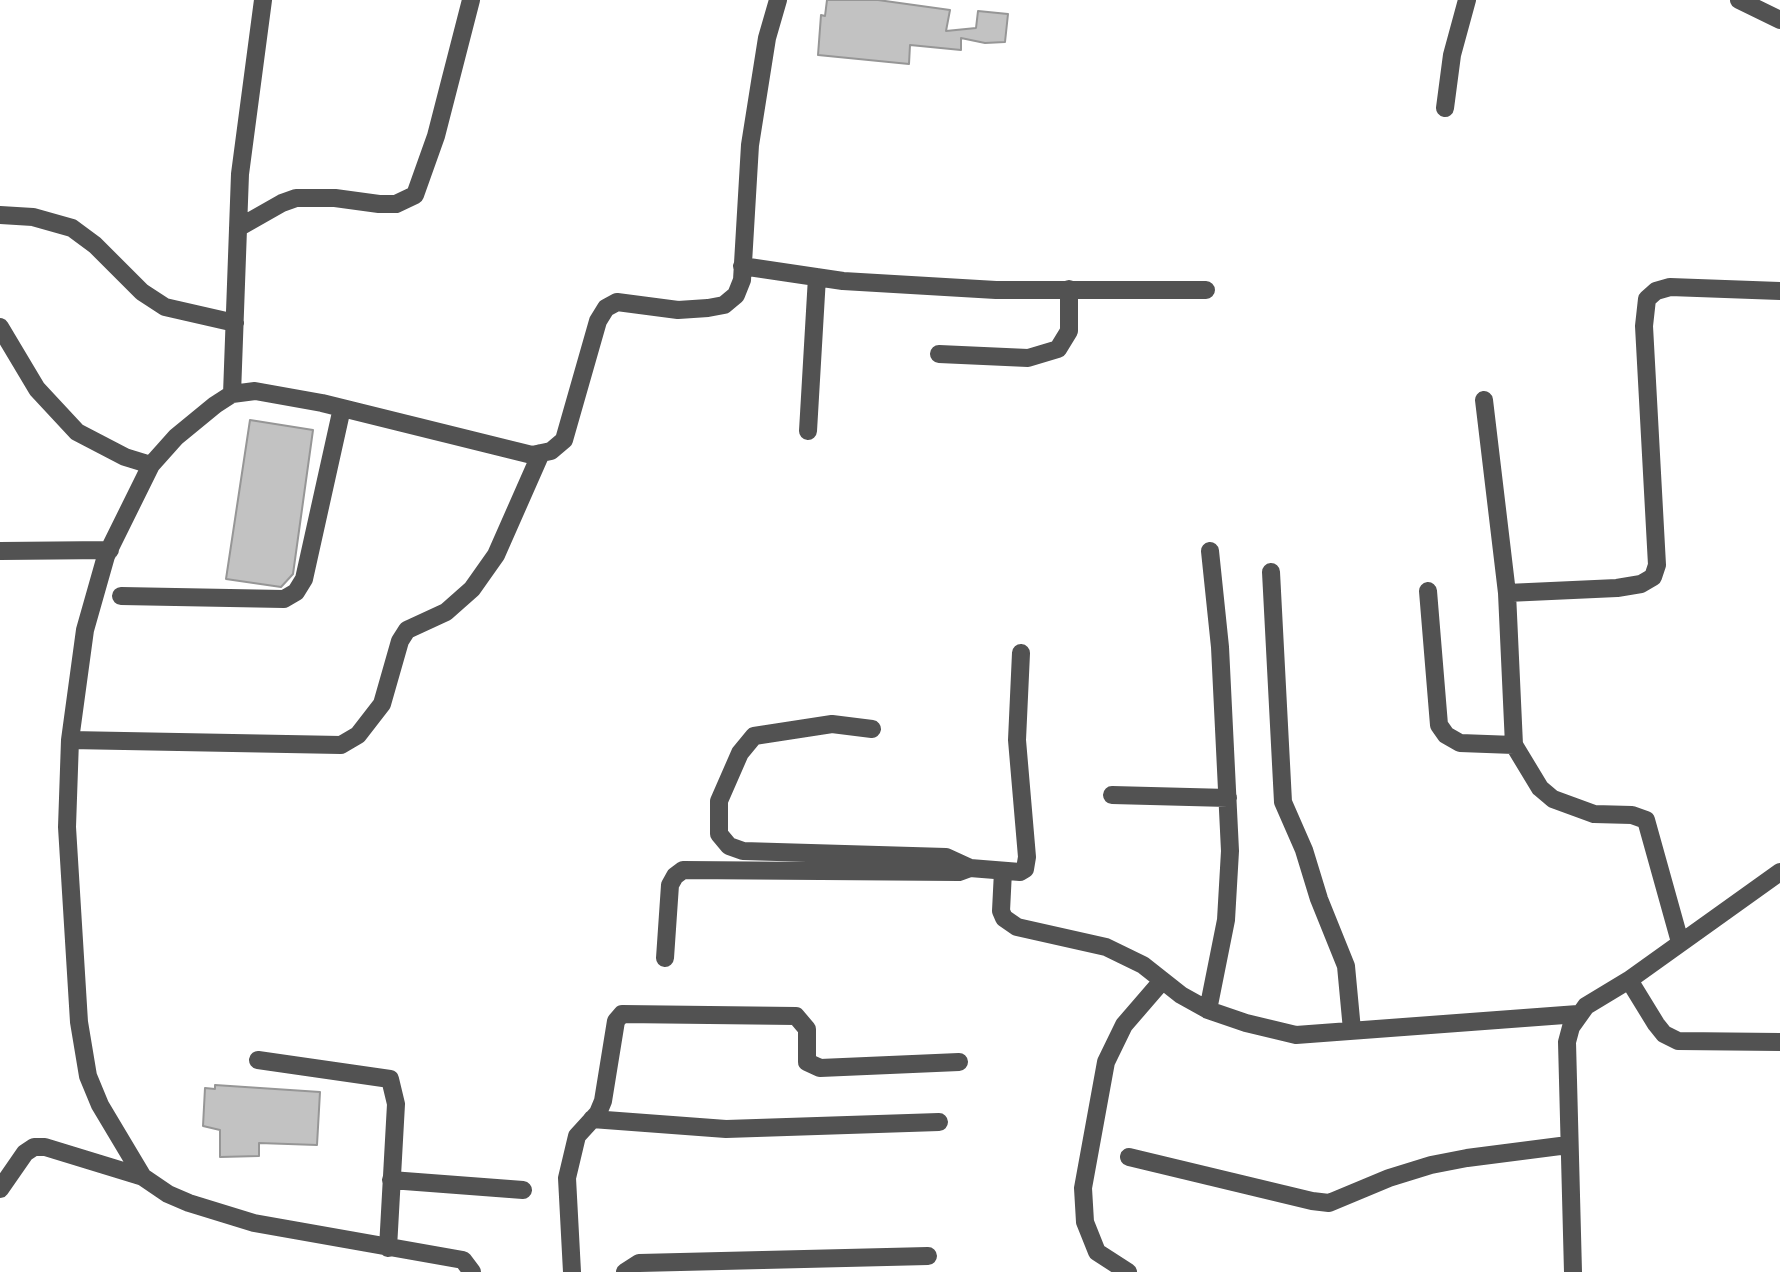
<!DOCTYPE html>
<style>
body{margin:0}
canvas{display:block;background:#fff}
</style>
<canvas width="1780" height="1272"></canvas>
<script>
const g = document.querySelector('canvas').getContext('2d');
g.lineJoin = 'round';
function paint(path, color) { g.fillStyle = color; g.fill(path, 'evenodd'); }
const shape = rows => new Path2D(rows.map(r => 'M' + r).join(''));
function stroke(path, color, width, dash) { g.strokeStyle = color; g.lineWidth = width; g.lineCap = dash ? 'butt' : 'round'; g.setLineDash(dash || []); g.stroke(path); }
const building = shape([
 [827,0,878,0,950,10,946,31,976,28,978,11,1008,14,1005,42,985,43,961,38,961,50,910,45,909,64,818,55,821,15,825,16,827,0],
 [250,420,313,430,293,574,281,587,226,579,250,420],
 [215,1085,320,1092,317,1145,259,1143,259,1156,220,1157,220,1130,203,1126,205,1088,215,1089,215,1085]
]);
paint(building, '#c2c2c2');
stroke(building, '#969696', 2);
stroke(shape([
 [1739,0,1780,20],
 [1445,108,1452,55,1467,0],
 [0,215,33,217,72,228,95,245,142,292,165,307,235,323],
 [238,228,282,203,296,198,335,198,379,204,396,204,415,195,436,136,471,0],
 [742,266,843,281,996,290,1206,290],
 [0,327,37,389,77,432,125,457,151,465],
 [939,354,1028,358,1058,349,1069,331,1069,289],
 [232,394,240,174,263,0],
 [1484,400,1507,593,1514,745,1540,788,1553,799,1594,814,1632,815,1646,820,1680,942],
 [808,431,817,277],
 [0,551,110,550],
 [1271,572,1283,802,1304,850,1319,899,1346,966,1352,1030],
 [1428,591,1439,725,1446,735,1460,743,1514,745],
 [1507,593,1617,588,1641,584,1653,577,1657,565,1644,326,1647,299,1656,291,1670,287,1780,291],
 [121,596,284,599,296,592,304,579,342,408],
 [872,729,832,724,754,736,740,753,719,801,719,834,729,846,743,851,946,857,970,868],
 [70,740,341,745,358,735,382,704,400,641,407,630,446,612,472,589,496,555,541,453],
 [1112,795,1228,798],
 [1003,871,1001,911,1004,918,1017,927,1106,947,1143,965,1181,995,1208,1010,1246,1023,1296,1035,1578,1014],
 [665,958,670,885,675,876,683,870,959,872,970,868,1020,872,1025,869,1027,857,1017,740,1021,653],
 [1629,980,1656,1024,1664,1034,1678,1041,1780,1042],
 [1208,1010,1226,920,1230,851,1220,647,1210,551],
 [258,1060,390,1079,396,1104,388,1248],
 [592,1119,726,1129,939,1122],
 [1129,1157,1312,1201,1329,1203,1389,1178,1431,1165,1467,1158,1568,1145],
 [143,1177,100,1105,88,1076,79,1022,67,827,70,740,85,630,106,556,151,465,176,437,215,405,232,394,255,391,322,403,532,455,551,451,564,440,598,321,606,308,617,302,678,310,708,308,724,305,736,295,742,280,750,145,767,38,778,0],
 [391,1180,523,1190],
 [0,1189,25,1153,34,1147,45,1147,143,1177,168,1194,189,1203,254,1223,463,1260,472,1272],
 [572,1272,567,1178,577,1136,598,1113,603,1101,616,1021,622,1014,796,1016,807,1029,807,1062,820,1068,959,1062],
 [625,1272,639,1263,928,1256],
 [1128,1272,1097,1252,1085,1222,1083,1188,1106,1062,1124,1025,1162,981],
 [1573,1272,1567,1042,1571,1027,1586,1006,1629,980,1780,872]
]), '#525252', 18);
</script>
